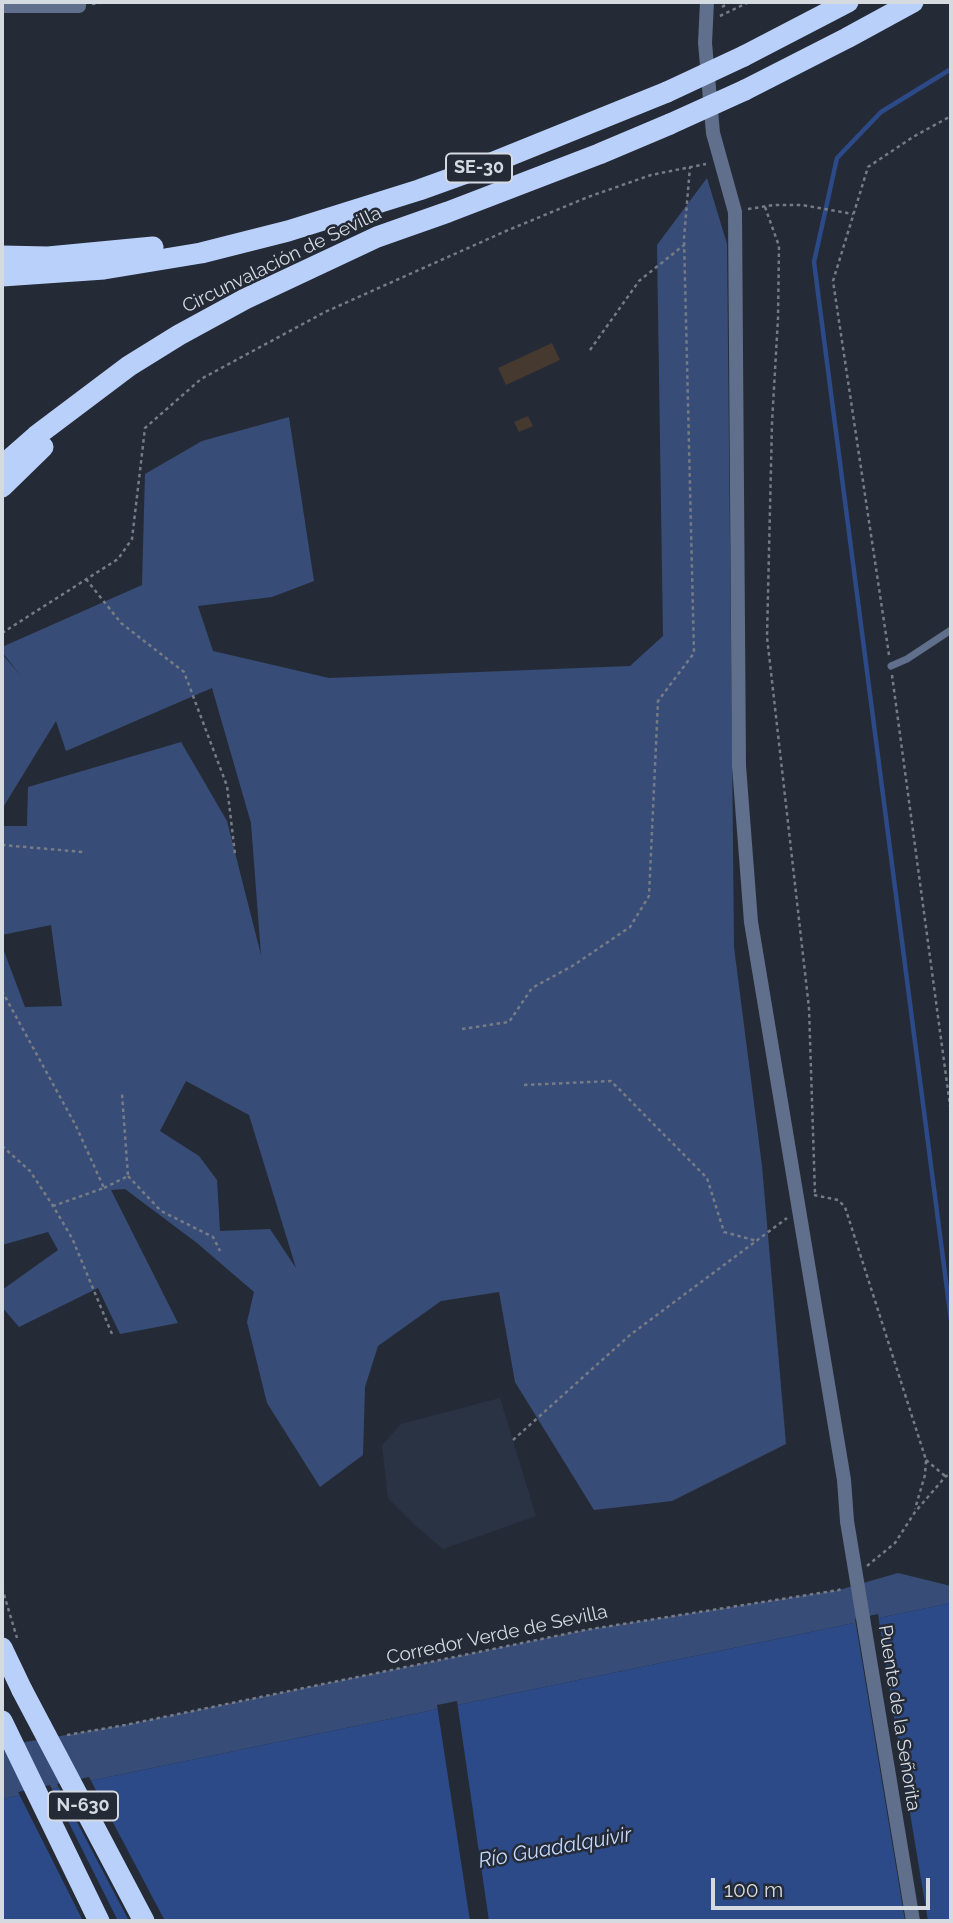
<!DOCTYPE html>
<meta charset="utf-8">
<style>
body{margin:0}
#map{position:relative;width:953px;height:1923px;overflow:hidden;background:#252b36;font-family:Raleway,sans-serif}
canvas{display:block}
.frame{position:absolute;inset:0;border:4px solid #d5dae1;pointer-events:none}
.scale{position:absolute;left:711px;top:1878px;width:219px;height:32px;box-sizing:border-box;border:4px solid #d5dae1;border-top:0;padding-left:9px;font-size:21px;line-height:24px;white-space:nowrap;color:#d5dae1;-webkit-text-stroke:5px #252b36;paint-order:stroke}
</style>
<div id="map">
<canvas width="953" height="1923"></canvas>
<div class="frame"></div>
<div class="scale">100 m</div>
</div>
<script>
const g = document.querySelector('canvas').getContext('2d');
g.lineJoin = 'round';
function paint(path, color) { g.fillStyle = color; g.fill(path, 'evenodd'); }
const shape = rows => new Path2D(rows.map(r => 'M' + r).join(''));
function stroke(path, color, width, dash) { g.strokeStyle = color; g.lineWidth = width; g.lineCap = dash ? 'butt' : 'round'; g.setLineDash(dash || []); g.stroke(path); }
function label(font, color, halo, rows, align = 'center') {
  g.font = font + ' Raleway,sans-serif'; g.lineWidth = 5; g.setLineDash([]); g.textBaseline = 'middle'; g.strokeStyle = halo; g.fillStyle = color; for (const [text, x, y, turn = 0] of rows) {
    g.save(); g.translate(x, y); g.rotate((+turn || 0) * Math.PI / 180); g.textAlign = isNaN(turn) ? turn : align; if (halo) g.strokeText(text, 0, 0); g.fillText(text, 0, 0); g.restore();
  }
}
paint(shape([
 [500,1398,536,1516,443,1549,417,1527,388,1498,382,1445,401,1424]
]), '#2a3344');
paint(shape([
 [707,178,727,244,734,947,762,1166,786,1444,672,1501,594,1510,515,1382,499,1292,441,1301,378,1346,365,1387,363,1455,320,1487,267,1403,247,1322,254,1292,197,1243,125,1189,111,1190,178,1323,120,1334,98,1288,19,1327,2,1307,2,1290,58,1250,48,1232,2,1245,2,946,25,1007,62,1006,51,925,2,935,2,826,27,826,28,787,181,742,227,821,261,955,251,823,212,688,66,751,56,721,2,809,2,654,21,676,2,652,2,647,142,585,145,474,202,441,289,417,314,581,272,597,198,606,213,651,329,678,630,666,663,636,657,245],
 [186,1081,249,1115,296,1268,270,1229,220,1231,217,1180,199,1156,160,1131],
 [898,1573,951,1586,951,1603,2,1799,2,1746,125,1725,585,1630,839,1590]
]), '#374d78');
paint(shape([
 [951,1603,951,1921,2,1921,2,1799]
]), '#2c4a88');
paint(shape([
 [878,1614,894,1717,928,1921,905,1921,855,1619],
 [457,1701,489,1921,470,1921,437,1705],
 [89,1777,165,1921,129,1921,57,1784],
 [50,1785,118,1921,83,1921,18,1792]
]), '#252b36');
stroke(shape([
 [951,69,881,112,837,158,814,262,951,1320]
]), '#2c4a88', 4.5);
paint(shape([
 [552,343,560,360,506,385,498,368],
 [528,416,533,426,519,432,514,422]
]), '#453930');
stroke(shape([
 [675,2,679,3,692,2],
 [92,4,107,2],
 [722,7,730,2],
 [720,16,749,2],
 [765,207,779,246,778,318,772,423,767,637,809,1008,815,1194],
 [748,209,774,205,802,205,853,214],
 [590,350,639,281,684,245],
 [86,579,121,623,184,672,227,786,235,854],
 [2,633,118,559,132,539,145,428,201,379,325,312,506,231,588,197,651,175,706,164],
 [889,655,833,281,868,167,913,137,951,116],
 [892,675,951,1113],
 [2,845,83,852],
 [2,991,76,1126,104,1188,53,1206],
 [462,1029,509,1022,532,988,574,965,630,927,649,896,658,701,694,653,684,238,690,167],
 [524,1085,611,1081,707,1178,724,1232,757,1241],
 [2,1146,30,1171,53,1206,72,1238,112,1334],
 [128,1176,161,1211,213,1237,220,1251],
 [104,1188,128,1176,122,1094],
 [814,1195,838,1200,845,1207,926,1460,925,1475,915,1509],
 [513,1440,630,1335,787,1218],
 [926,1460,945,1476],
 [867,1566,895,1543,915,1512,946,1476,951,1475],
 [2,1588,17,1638],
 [67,1735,125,1725,585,1630,839,1590,843,1587]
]), '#767b85', 2.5, [3.5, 3.5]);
stroke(shape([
 [891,666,907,659,951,630]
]), '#60708c', 7);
stroke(shape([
 [707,2,705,43,713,133,735,212,739,766,751,922,844,1480,847,1521],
 [2,6,79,6,79,2]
]), '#60708c', 14);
stroke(shape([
 [744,56,848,2],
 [745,90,847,38,913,2],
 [2,256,48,257,153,247],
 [2,276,104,269,201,253,288,231,419,190,469,172,667,92],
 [2,466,36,436,129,366,179,335,245,299,377,237,448,212,599,154,670,124],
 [2,487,43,447],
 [2,1648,22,1690]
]), '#b9d0fb', 21);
stroke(shape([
 [847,1521,913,1921]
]), '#60708c', 14);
stroke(shape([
 [667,92,744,56],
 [670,124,745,90],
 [22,1690,144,1921],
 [2,1721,99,1921]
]), '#b9d0fb', 21);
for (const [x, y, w] of [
 [479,168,66],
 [83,1806,70]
]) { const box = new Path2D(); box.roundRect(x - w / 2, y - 14.5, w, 29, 5); g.fillStyle = '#252b36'; g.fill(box); stroke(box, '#d5dae1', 2); }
label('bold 18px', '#d5dae1', null, [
 ["SE-30",479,168],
 ["N-630",83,1806]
]);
label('19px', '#d5dae1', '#252b36', [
 ["Circunvalación de Sevilla",282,260,-26],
 ["Corredor Verde de Sevilla",497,1635,-12],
 ["Puente de la Señorita",899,1718,81]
]);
label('italic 21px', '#c5d9fd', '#252b36', [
 ["Río Guadalquivir",555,1848,-10]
]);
</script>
